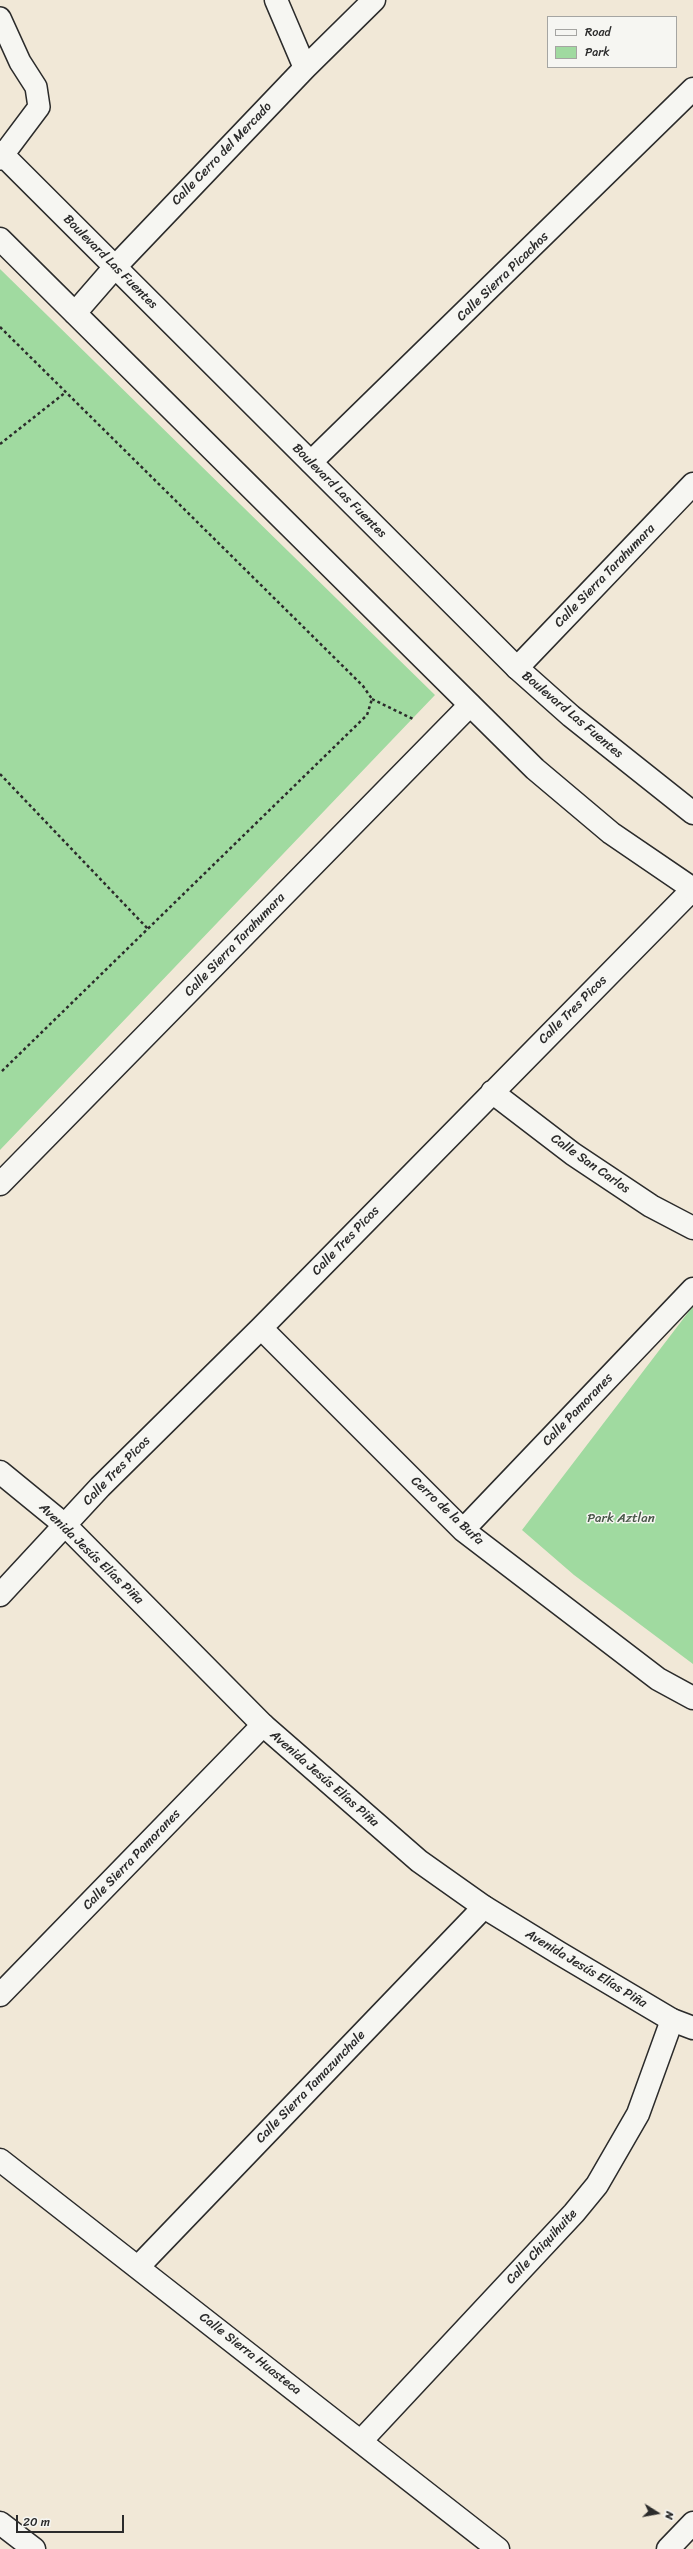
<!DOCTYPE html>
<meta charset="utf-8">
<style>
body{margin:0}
#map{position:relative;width:693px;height:2549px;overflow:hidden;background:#f1e8d7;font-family:Sriracha,sans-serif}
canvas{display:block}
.legend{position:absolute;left:547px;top:16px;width:130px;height:52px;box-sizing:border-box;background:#f6f6f2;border:1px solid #a5a5a2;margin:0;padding:5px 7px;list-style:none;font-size:12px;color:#2b2b2b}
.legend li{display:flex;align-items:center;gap:8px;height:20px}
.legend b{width:20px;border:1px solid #a5a5a2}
.north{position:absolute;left:637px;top:2493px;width:40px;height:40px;-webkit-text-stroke:3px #f6f6f2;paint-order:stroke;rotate:101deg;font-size:11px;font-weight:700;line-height:16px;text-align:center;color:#2b2b2b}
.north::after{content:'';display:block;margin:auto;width:14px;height:18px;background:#2b2b2b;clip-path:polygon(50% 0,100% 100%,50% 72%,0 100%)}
.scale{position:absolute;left:16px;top:2515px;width:108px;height:18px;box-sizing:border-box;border:2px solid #2b2b2b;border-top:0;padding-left:5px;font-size:12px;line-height:14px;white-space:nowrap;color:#2b2b2b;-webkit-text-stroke:3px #f6f6f2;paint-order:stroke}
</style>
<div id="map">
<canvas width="693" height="2549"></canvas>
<ul class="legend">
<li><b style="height:5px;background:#f6f6f2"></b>Road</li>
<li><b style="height:11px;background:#a0daa0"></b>Park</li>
</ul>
<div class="north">N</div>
<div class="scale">20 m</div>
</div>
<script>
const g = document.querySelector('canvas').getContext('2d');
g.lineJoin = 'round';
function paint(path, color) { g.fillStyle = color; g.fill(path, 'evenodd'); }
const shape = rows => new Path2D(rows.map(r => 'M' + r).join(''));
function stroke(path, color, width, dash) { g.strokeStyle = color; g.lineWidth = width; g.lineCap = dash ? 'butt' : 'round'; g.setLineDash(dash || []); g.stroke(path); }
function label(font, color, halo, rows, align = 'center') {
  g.font = font + ' Sriracha,sans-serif'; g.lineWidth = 3; g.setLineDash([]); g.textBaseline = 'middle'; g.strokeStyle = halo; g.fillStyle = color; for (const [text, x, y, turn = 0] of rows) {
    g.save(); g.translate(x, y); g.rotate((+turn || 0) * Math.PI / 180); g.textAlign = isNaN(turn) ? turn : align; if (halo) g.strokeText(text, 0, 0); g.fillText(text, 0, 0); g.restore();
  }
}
paint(shape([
 [0,269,435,695,0,1150],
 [693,1306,693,1664,574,1575,522,1530]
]), '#a0daa0');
const lane = shape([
 [0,18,20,62,36,87,39,107,0,159]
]);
const street = shape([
 [276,0,305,68],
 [75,313,115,267,305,68,374,0],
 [311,462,693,89],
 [517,668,693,484],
 [492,1092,573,1154,651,1206,693,1228],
 [0,1184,470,705],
 [261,1328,463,1530,658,1679,693,1698],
 [463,1530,693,1289],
 [0,1595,100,1487,261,1328,693,889],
 [0,1995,263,1725],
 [0,2160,498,2549],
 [138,2267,484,1907],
 [361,2441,574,2213,597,2185,638,2114,672,2020],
 [0,2523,34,2549]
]);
const secondary = shape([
 [0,152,517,668,571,716,693,813],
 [0,239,535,769,611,833,693,889],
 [0,1472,66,1526,263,1725,419,1861,484,1907,559,1953,672,2020,693,2028],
 [668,2549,693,2523]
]);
stroke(lane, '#2b2b2b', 24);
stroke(street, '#2b2b2b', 25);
stroke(secondary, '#2b2b2b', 25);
stroke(shape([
 [0,327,363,686,372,699,367,715,0,1073],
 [0,444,66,392],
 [372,699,413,719],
 [0,774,148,929]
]), '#2b2b2b', 2.5, [3, 3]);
stroke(lane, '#f6f6f2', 21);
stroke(street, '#f6f6f2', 22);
stroke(secondary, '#f6f6f2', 22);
label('13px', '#2b2b2b', '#f6f6f2', [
 ["Calle Cerro del Mercado",222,154,-46],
 ["Boulevard Las Fuentes",110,262,45],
 ["Calle Sierra Picachos",503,277,-44],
 ["Boulevard Las Fuentes",339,491,45],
 ["Calle Sierra Tarahumara",605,576,-46],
 ["Boulevard Las Fuentes",572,715,40],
 ["Calle Sierra Tarahumara",235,945,-46],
 ["Calle Tres Picos",573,1010,-45],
 ["Calle San Carlos",590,1164,35],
 ["Calle Tres Picos",346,1241,-46],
 ["Calle Pamoranes",578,1410,-46],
 ["Calle Tres Picos",117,1471,-46],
 ["Cerro de la Bufa",447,1511,43],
 ["Avenida Jesús Elías Piña",91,1554,44],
 ["Avenida Jesús Elías Piña",324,1779,41],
 ["Calle Sierra Pamoranes",132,1860,-46],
 ["Avenida Jesús Elías Piña",586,1969,31],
 ["Calle Sierra Tamazunchale",311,2087,-46],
 ["Calle Chiquihuite",542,2247,-47],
 ["Calle Sierra Huasteca",250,2354,38]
]);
label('13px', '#485748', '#f6f6f2', [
 ["Park Aztlan",621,1519]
]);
</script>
